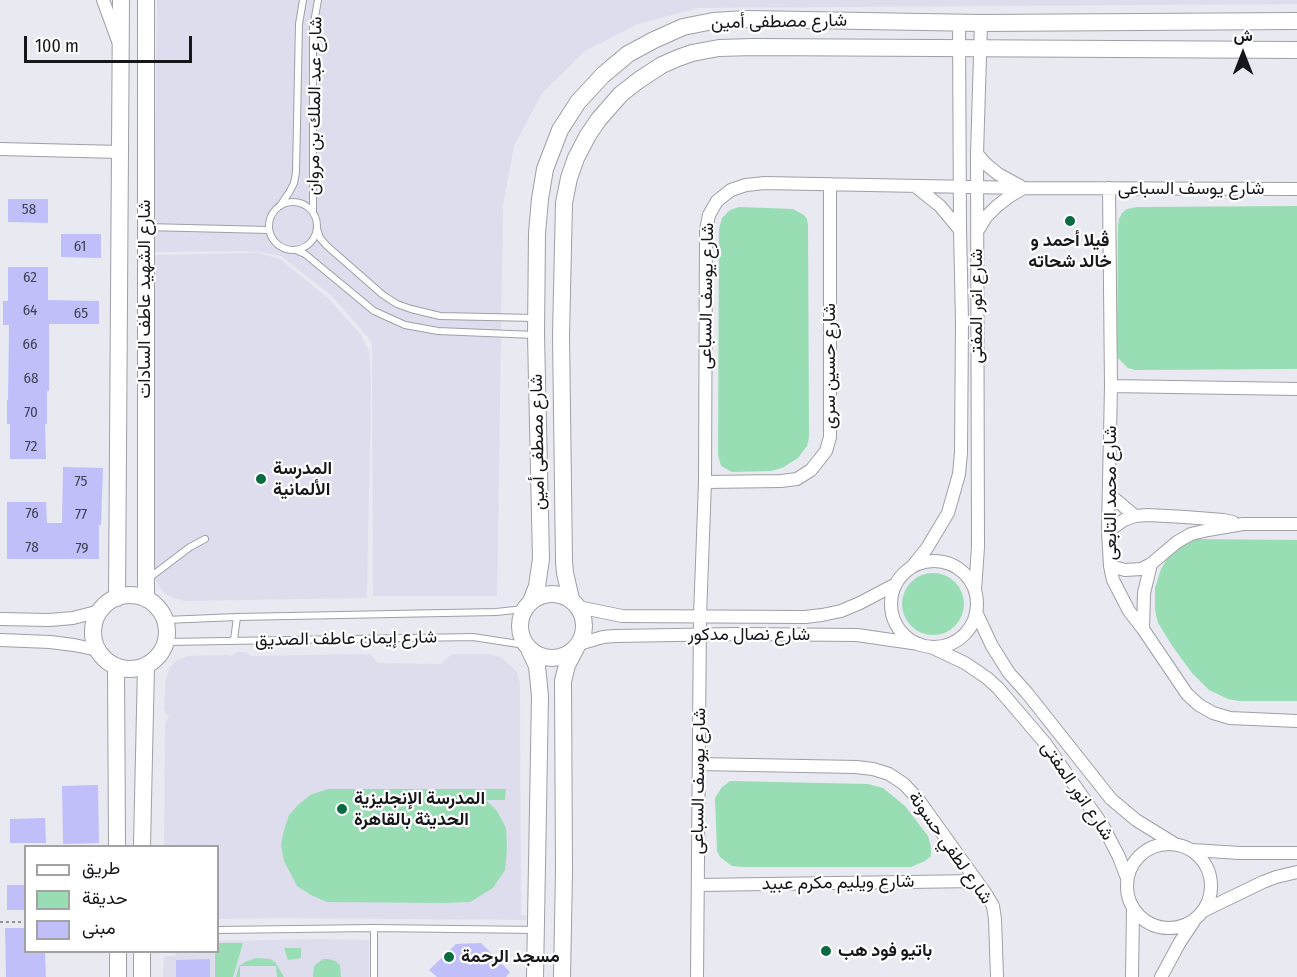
<!DOCTYPE html>
<meta charset="utf-8">
<style>
body{margin:0}
#map{position:relative;width:1297px;height:977px;overflow:hidden;background:#e9e9f2;font-family:"Fira Sans Condensed",Vazirmatn,sans-serif}
canvas{display:block}
.legend{position:absolute;left:24px;top:845px;width:195px;height:108px;box-sizing:border-box;background:#fff;border:2px solid #a2a2a4;margin:0;padding:8px 10px;list-style:none;font-size:18px;color:#17171b}
.legend li{display:flex;align-items:center;gap:12px;height:30px}
.legend b{width:30px;border:2px solid #a2a2a4}
.north{position:absolute;left:1213px;top:24px;width:60px;height:60px;-webkit-text-stroke:4px #fff;paint-order:stroke;rotate:0deg;font-size:16px;font-weight:700;line-height:24px;text-align:center;color:#17171b}
.north::after{content:'';display:block;margin:auto;width:21px;height:27px;background:#17171b;clip-path:polygon(50% 0,100% 100%,50% 72%,0 100%)}
.scale{position:absolute;left:24px;top:36px;width:168px;height:27px;box-sizing:border-box;border:3px solid #17171b;border-top:0;padding-left:8px;font-size:18px;line-height:21px;white-space:nowrap;color:#17171b;-webkit-text-stroke:4px #fff;paint-order:stroke}
</style>
<div id="map">
<canvas width="1297" height="977"></canvas>
<ul class="legend">
<li><b style="height:8px;background:#fff"></b>طريق</li>
<li><b style="height:16px;background:#99ddb4"></b>حديقة</li>
<li><b style="height:16px;background:#c0bff9"></b>مبنى</li>
</ul>
<div class="north">ش</div>
<div class="scale">100 m</div>
</div>
<script>
const g = document.querySelector('canvas').getContext('2d');
g.lineJoin = 'round';
function paint(path, color) { g.fillStyle = color; g.fill(path, 'evenodd'); }
const shape = rows => new Path2D(rows.map(r => 'M' + r).join(''));
function stroke(path, color, width, dash) { g.strokeStyle = color; g.lineWidth = width; g.lineCap = dash ? 'butt' : 'round'; g.setLineDash(dash || []); g.stroke(path); }
function label(font, color, halo, rows, align = 'center') {
  g.font = font + ' "Fira Sans Condensed",Vazirmatn,sans-serif'; g.lineWidth = 4.5; g.setLineDash([]); g.textBaseline = 'middle'; g.strokeStyle = halo; g.fillStyle = color; for (const [text, x, y, turn = 0] of rows) {
    g.save(); g.translate(x, y); g.rotate((+turn || 0) * Math.PI / 180); g.textAlign = isNaN(turn) ? turn : align; if (halo) g.strokeText(text, 0, 0); g.fillText(text, 0, 0); g.restore();
  }
}
paint(shape([
 [157,0,1297,0,1297,4,698,8,638,24,585,51,542,93,514,146,503,205,497,596,373,596,372,342,332,296,281,256,259,252,243,251,154,252],
 [259,253,280,259,328,298,361,335,369,351,371,386,367,598,185,601,173,598,165,594,156,581,152,573,154,255],
 [237,652,245,652,252,656,370,654,378,663,440,664,452,654,489,654,500,657,510,665,517,672,520,685,521,915,526,916,526,920,278,918,218,919,218,846,164,846,165,730,166,721,169,717,164,710,166,678,170,667,177,660,188,656,227,655,231,656],
 [319,939,369,940,369,977,163,977,164,956,175,956,176,952,218,952,218,941]
]), '#dde');
paint(shape([
 [1297,206,1297,369,1135,370,1128,368,1118,358,1117,349,1118,225,1119,219,1122,213,1127,209,1137,207],
 [739,207,793,209,804,215,807,219,808,225,809,438,807,446,798,458,782,468,771,471,732,472,721,466,718,455,719,229,722,218,730,210],
 [1189,539,1297,540,1297,701,1239,701,1228,699,1209,690,1192,673,1173,647,1158,623,1155,610,1155,588,1161,569,1171,552],
 '902 604a31 31 0 1 1 62 0a31 31 0 1 1-62 0Z',
 [730,781,868,784,883,788,905,806,928,836,931,847,931,856,925,861,911,867,743,867,732,866,720,857,717,851,715,798,722,787],
 [328,789,506,789,505,800,486,800,497,811,506,828,507,849,505,870,493,888,470,902,442,903,327,902,311,895,297,886,284,861,281,845,284,830,289,815,298,805,310,795],
 [218,943,243,943,233,977,215,977,215,952,218,952],
 [284,948,301,948,301,958,288,960],
 [256,958,270,959,275,962,284,977,277,977,276,966,240,966,240,977,236,977,239,966,245,962],
 [323,959,329,959,335,961,340,965,341,977,313,977,314,966]
]), '#99ddb4');
paint(shape([
 [8,199,48,199,48,223,8,222],
 [61,234,101,234,101,258,61,257],
 [8,267,48,267,48,300,99,301,99,324,49,324,49,391,47,391,47,424,45,424,46,459,10,459,10,424,7,424,7,400,8,400,9,325,3,325,3,301,8,301],
 [63,467,103,468,101,525,99,525,99,559,7,559,7,502,46,502,47,523,62,523],
 [98,785,99,843,63,844,62,786],
 [45,818,46,843,10,843,10,819],
 [7,885,26,885,26,910,7,910],
 [5,928,26,928,26,951,45,951,46,977,6,977],
 [481,943,510,972,506,977,437,977,429,970,456,944],
 [210,959,210,977,176,977,176,960]
]), '#c0bff9');
const service = shape([
 '269 226a24 24 0 1 1 48 0a24 24 0 1 1-48 0Z',
 [280,206,290,191,294,183,296,172,299,24,303,0],
 [313,212,313,28,318,0],
 [146,227,269,230],
 [317,229,320,238,327,246,383,295,397,304,411,309,440,316,535,318],
 [296,250,305,254,374,311,405,325,438,331,535,335],
 [149,578,190,547,205,539],
 [165,620,237,617,496,612,524,609],
 [234,640,237,617],
 [166,642,473,637,525,645],
 [218,930,374,928,536,930],
 [374,977,374,928]
]);
const minor = shape([
 [103,0,118,41],
 [0,149,120,152],
 [977,154,987,165,998,174,1020,186],
 [915,186,940,206,960,230],
 [1109,188,1111,386,1108,531,1110,566,1113,580,1129,611,1143,629,1187,694,1199,705,1213,713,1230,718,1297,721],
 [978,230,986,217,997,206,1010,196,1022,189],
 [1111,386,1297,389],
 [705,482,781,481,797,479,811,470,826,451,830,437,830,184],
 [1109,494,1135,516],
 [1108,531,1124,520,1135,516,1148,515,1185,517,1223,520,1233,522],
 '891 604a43 43 0 1 1 86 0a43 43 0 1 1-86 0Z',
 [1110,566,1125,570,1141,569,1151,564,1177,542,1191,534,1208,530,1243,524,1297,524],
 [911,568,927,548,948,513,959,474,961,453,962,321,960,230,959,22],
 [975,590,978,547,977,154,981,23],
 [578,607,622,616,805,617,822,615,841,611,860,603,896,584],
 [976,612,992,646,1009,673,1027,693,1111,799,1136,820,1175,844],
 [0,619,49,620,73,618,100,611],
 [1143,629,1144,593,1151,564],
 [0,640,50,642,74,645,98,650],
 [579,644,603,637,615,636,736,634,857,635,919,644],
 [931,647,965,663,987,678,998,688,1045,743,1103,826,1119,857,1127,878],
 [699,764,856,767,873,769,889,774,904,784,918,799,986,894,993,906,995,919,997,977],
 '1127 886a42 42 0 1 1 84 0a42 42 0 1 1-84 0Z',
 [1192,850,1240,853,1297,853],
 [698,885,977,881],
 [1205,910,1263,882,1276,877,1297,872],
 [697,977,700,616,705,482,706,230,709,215,717,201,731,190,746,185,765,183,1024,188,1297,189],
 [1132,977,1133,909],
 [1161,977,1180,942,1194,921]
]);
const tertiary = shape([
 [146,0,146,599],
 '520 626a32 32 0 1 1 64 0a32 32 0 1 1-64 0Z',
 '93 632a37 37 0 1 1 74 0a37 37 0 1 1-74 0Z',
 [117,598,121,0],
 [532,599,537,586,541,559,536,335,537,233,540,199,545,169,560,130,578,102,603,75,628,54,654,40,683,27,713,21,747,19,981,23,1297,21],
 [571,599,565,573,564,562,561,335,564,203,569,178,576,158,588,135,599,119,621,94,639,80,662,65,678,58,692,53,719,48,753,47,1297,50],
 [530,651,537,666,540,696,535,977],
 [116,666,117,846],
 [142,846,146,665],
 [118,952,118,977],
 [142,952,142,977],
 [562,977,564,871,563,681,567,665,576,648]
]);
stroke(service, '#9f9fa7', 8);
stroke(minor, '#9f9fa7', 14);
stroke(tertiary, '#9f9fa7', 18);
stroke(shape([
 [0,922,26,922]
]), '#929298', 2, [3, 3]);
stroke(service, '#fff', 6);
stroke(minor, '#fff', 12);
stroke(tertiary, '#fff', 16);
for (const [x, y, r, color] of [
 [1070,221,6,"#076b41"],
 [261,479,6,"#076b41"],
 [342,809,6,"#076b41"],
 [826,951,6,"#076b41"],
 [449,957,6,"#076b41"]
]) { const dot = new Path2D(); dot.arc(x, y, r, 0, 2 * Math.PI); g.fillStyle = color; g.fill(dot); stroke(dot, '#fff', 2); }
label('15px', '#414152', null, [
 ["58",29,210],
 ["61",80,247],
 ["62",30,278],
 ["64",30,311],
 ["65",81,314],
 ["66",30,345],
 ["68",31,379],
 ["70",31,413],
 ["72",31,447],
 ["75",81,482],
 ["76",32,514],
 ["77",81,515],
 ["78",32,548],
 ["79",82,549]
]);
label('18px', '#17171b', '#fff', [
 ["شارع مصطفى أمين",779,22,-1],
 ["شارع عبد الملك بن مروان",315,106,-89],
 ["شارع يوسف السباعى",1191,189],
 ["شارع يوسف السباعى",707,296,-89],
 ["شارع الشهيد عاطف السادات",145,299,-90],
 ["شارع انور المفتى",977,306,-90],
 ["شارع حسين سرى",830,366,-90],
 ["شارع مصطفى أمين",538,442,-91],
 ["شارع محمد التابعى",1111,493,-90],
 ["شارع نصال مدكور",749,635],
 ["شارع إيمان عاطف الصديق",346,639,-1],
 ["شارع يوسف السباعى",699,781,-89],
 ["شارع انور المفتى",1077,791,56],
 ["شارع لطفي حسونة",950,848,55],
 ["شارع ويليم مكرم عبيد",838,883,-1]
]);
label('bold 18px', '#17171b', '#fff', [
 ["ڤيلا أحمد و",1070,241,"center"],
 ["خالد شحاته",1070,262,"center"],
 ["المدرسة",273,469],
 ["الألمانية",273,490],
 ["المدرسة الإنجليزية",354,799],
 ["الحديثة بالقاهرة",354,820],
 ["باتيو فود هب",838,951],
 ["مسجد الرحمة",461,957]
], 'left');
</script>
